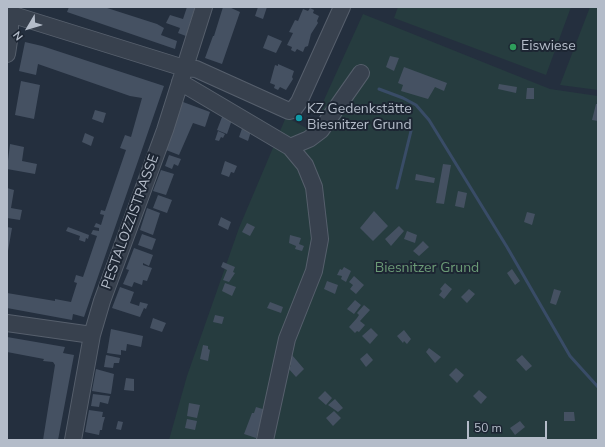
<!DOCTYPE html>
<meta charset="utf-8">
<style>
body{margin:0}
#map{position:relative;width:605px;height:447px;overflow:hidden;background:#242f3e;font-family:"Nunito Sans",sans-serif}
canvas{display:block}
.frame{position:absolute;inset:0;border:8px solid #b4bcc9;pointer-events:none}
.north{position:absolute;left:8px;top:8px;width:40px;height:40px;-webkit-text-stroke:3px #1d2633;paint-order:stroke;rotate:232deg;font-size:11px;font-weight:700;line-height:16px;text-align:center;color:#b4bcc9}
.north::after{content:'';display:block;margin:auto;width:14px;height:18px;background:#b4bcc9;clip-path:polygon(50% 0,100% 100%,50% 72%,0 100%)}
.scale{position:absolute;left:467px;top:421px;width:80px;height:18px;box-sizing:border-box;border:2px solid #b4bcc9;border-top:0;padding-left:5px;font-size:12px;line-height:14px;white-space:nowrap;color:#b4bcc9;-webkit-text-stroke:3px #1d2633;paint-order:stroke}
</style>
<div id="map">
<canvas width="605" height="447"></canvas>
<div class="frame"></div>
<div class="north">N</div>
<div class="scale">50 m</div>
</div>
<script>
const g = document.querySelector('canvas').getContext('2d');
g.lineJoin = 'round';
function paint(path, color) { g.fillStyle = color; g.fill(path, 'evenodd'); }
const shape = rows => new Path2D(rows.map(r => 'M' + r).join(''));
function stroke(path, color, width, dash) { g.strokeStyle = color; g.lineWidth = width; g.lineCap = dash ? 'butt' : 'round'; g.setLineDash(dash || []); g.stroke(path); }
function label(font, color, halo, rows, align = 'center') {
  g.font = font + ' "Nunito Sans",sans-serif'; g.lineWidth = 4; g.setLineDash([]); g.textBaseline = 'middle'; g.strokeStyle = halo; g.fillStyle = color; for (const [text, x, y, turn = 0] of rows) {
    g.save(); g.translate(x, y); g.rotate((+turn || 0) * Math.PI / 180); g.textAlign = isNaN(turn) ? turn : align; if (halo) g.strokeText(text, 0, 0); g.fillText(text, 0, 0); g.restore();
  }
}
paint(shape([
 [398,7,571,7,546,75,394,18],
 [590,7,598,7,598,90,560,85],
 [363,14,550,89,598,96,598,440,169,440,187,376,239,228,286,117,319,135,329,121,319,111]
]), '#263c3f');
stroke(shape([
 [379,89,403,98,416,105,429,120,507,247,570,356,598,387],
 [397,188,411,131,405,123]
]), '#394c67', 3);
paint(shape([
 [69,7,104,7,157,24,164,28,161,35,177,41,175,49,67,12],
 [187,7,195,7,186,36,178,33,180,28,166,23,170,15,183,19],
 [223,7,229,7,240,12,222,64,205,58,213,36,214,36],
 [258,7,267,7,263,19,255,16],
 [310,8,314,10,313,13,319,16,317,21,318,23,311,34,308,46,305,47,303,52,297,49,295,52,291,50,292,47,287,45,293,33,289,32,295,20,298,21,303,9,308,11],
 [268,35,282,41,276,53,263,48],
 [25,42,42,46,164,86,84,317,73,314,72,320,7,308,7,293,55,301,55,299,71,302,77,283,74,282,76,275,83,277,97,236,91,234,93,230,99,231,99,228,94,227,96,223,101,225,104,215,100,214,101,210,105,211,126,150,120,148,125,135,131,137,142,98,130,96,38,64,36,75,19,71],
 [390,56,399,58,394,71,386,67],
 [278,64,294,71,292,77,293,79,286,90,280,87,278,90,274,88,275,85,270,83,275,65,278,66],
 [404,67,447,83,444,91,435,87,428,99,401,91,403,85,398,83],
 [21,81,40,85,34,119,15,115],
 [499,84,517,87,516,93,498,89],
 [527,88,534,88,534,99,526,99],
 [183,102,210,112,205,127,193,123,179,155,166,150],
 [596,104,598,104,598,121,592,120],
 [95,110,106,113,103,123,92,119],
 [224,112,233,117,227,134,217,130],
 [244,123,252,128,248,141,239,137],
 [218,131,225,134,223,138,221,137,219,141,215,140],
 [85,133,94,137,91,146,82,142],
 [10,144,24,147,22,161,37,164,35,174,7,169],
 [169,155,181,159,178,166,174,164,172,169,165,166],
 [225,161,237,166,234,173,231,172,229,177,221,174],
 [443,164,451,165,444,204,436,203],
 [161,170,174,174,166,195,153,191],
 [416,174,435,178,434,183,415,180],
 [7,188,14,190,11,208,22,210,20,220,7,218],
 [458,191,467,193,464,208,455,206],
 [158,195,172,200,167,213,153,208],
 [147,208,160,213,153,235,140,230],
 [374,211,388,226,373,241,360,228],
 [527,212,535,214,532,225,524,222],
 [221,217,231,222,228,230,218,225],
 [247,223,255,227,250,236,242,232],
 [399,226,404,231,391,246,385,239],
 [7,227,12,228,8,251,7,251],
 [68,227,89,235,88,239,86,238,85,242,79,240,80,236,66,231],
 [407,231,417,235,415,243,404,239],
 [142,234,156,239,152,250,138,245],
 [290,235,301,238,299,244,304,246,302,251,295,249,296,246,289,243],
 [423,241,429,247,419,256,413,251],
 [134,248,153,255,149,266,143,263,143,265,152,268,147,281,143,280,142,285,134,282,132,287,123,284,129,270,126,269],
 [223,262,235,267,233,272,235,273,229,282,223,280,227,270,221,267],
 [344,267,351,271,346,282,341,279,342,276,337,275,340,269,342,270],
 [512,269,520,281,515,285,507,273],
 [354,276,364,285,356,294,350,289,353,285,349,282],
 [327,281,338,285,335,294,324,289],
 [225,283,236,287,232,296,222,291],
 [445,283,452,289,444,299,439,295,442,291,440,289],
 [120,287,134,292,130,303,139,306,140,302,148,304,146,309,144,308,140,317,112,308],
 [469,289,475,294,467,303,461,297],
 [554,289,561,291,556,305,550,303],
 [355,300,361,305,354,314,347,309],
 [270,302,283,307,281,313,267,308],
 [364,305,370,310,360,321,365,325,359,332,357,331,355,333,349,327,357,318,359,315,357,313],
 [215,315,224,317,222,324,213,322],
 [153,318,166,323,162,332,150,328],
 [371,328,378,335,370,344,362,336],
 [111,329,143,336,141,347,127,344,126,351,121,350,121,355,107,353],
 [404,330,411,339,407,344,404,341,403,343,397,336],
 [7,337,65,347,63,353,74,355,58,440,43,440,55,365,53,362,43,361,44,359,7,352],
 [203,345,208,346,208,349,210,350,208,361,200,359],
 [429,348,441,357,435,363,426,352],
 [367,353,373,360,366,367,360,359],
 [106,355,120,358,119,363,114,363,113,368,104,367],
 [292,355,304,369,296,377,288,368,291,366,286,361],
 [522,355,532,366,526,371,516,360],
 [456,368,464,375,457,383,449,375],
 [96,369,114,374,111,394,92,391],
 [126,378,134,379,134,391,124,390],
 [479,390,487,397,481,404,473,396],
 [325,391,332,398,326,405,318,398],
 [93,394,110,396,108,404,100,402,99,407,91,406],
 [335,399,343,408,338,412,328,405],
 [189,403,200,405,197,418,187,416],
 [256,407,266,410,256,438,244,434,252,413,254,413],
 [89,410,103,412,102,417,105,417,103,424,102,430,100,430,99,435,85,432],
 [334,411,341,418,333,426,326,418],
 [564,412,574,412,575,421,564,421],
 [187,419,197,421,195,430,185,428],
 [118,421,123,422,121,430,116,429],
 [520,421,525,427,515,435,510,428]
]), '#455162');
const minor = shape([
 [7,13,184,68,196,69,289,111,293,110,299,102,342,7],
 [7,54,10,34,10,7],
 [180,82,290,147,305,165,314,187,320,239,314,271,287,339,265,440],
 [290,147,309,139,321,130,361,73],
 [7,323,92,335],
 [73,440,92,335,102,301,165,130,204,7]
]);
stroke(minor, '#565f6c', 18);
stroke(minor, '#38414e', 16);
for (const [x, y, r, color] of [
 [513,47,4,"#2e9e5b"],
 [299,118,4,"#0f9aa8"]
]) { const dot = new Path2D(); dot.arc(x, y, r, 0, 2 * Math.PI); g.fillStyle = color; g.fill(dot); stroke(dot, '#1d2633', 1.5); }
label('14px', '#b4bcc9', '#1d2633', [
 ["Eiswiese",521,47],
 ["KZ Gedenkstätte",307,110],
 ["Biesnitzer Grund",307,126]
], 'left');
label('14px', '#b4bcc9', '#1d2633', [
 ["PESTALOZZISTRASSE",131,222,-70]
]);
label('14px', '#6b9a76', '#1d2633', [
 ["Biesnitzer Grund",427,269]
]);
</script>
